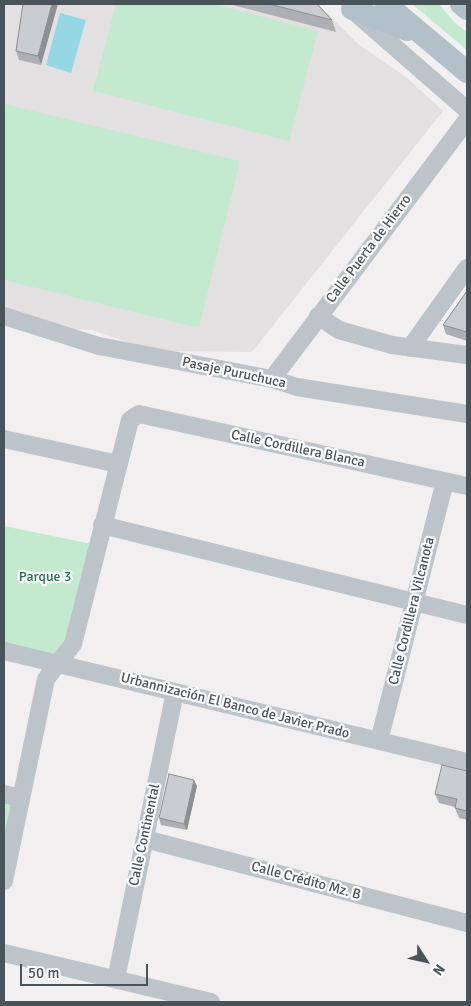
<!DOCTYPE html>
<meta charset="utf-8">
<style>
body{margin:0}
#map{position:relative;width:471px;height:1006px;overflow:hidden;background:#f1efef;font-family:Signika,sans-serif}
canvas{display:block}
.frame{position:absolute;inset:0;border:5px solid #49535a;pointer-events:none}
.north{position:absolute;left:401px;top:936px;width:50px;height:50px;-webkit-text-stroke:4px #fff;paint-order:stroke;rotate:125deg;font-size:14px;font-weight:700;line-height:20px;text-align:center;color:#49535a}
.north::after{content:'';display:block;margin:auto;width:18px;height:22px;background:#49535a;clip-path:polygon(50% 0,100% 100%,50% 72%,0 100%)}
.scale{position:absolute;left:20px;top:964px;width:128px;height:22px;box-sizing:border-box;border:2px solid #49535a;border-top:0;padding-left:6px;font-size:15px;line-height:18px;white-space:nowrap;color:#49535a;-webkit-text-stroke:4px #fff;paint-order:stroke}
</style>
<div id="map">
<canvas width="471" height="1006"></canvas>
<div class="frame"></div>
<div class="north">N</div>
<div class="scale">50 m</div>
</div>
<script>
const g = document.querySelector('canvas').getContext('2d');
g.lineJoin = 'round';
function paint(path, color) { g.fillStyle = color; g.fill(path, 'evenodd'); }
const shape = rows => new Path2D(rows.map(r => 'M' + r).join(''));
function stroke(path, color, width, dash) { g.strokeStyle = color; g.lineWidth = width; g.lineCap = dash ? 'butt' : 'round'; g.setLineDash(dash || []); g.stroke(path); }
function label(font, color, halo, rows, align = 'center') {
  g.font = font + ' Signika,sans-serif'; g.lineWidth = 4.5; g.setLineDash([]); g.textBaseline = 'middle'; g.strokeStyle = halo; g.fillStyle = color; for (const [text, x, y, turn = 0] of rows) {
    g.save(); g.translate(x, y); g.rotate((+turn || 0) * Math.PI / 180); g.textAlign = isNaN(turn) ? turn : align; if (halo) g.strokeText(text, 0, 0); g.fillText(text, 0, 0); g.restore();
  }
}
paint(shape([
 [4,4,318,4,358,44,406,77,443,111,252,352,154,351,92,330,21,326,4,317]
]), '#e2e0e0');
paint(shape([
 [116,4,213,4,318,31,289,141,93,91],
 [412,4,439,4,455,23,467,32,467,50],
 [4,104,240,161,199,328,4,280],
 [4,526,97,545,73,644,57,663,4,651],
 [4,795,19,799,4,879]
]), '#c3eacf');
paint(shape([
 [60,13,86,20,71,73,46,65]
]), '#95d7e2');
stroke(shape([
 [358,15,467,110],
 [4,316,99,346,272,379,297,387,467,414],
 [318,316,339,330,392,345,467,355],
 [410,348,467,268],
 [272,379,467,120],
 [4,439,118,464],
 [102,525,467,615],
 [4,651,467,762],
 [379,741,445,481],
 [4,794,21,798],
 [145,839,467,923],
 [4,881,46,679,73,644,130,420,139,414,467,486],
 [4,953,211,1002],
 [116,979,175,692]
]), '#bcc4ca', 18);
stroke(shape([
 [386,4,467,72],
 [461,4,467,9],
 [352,9,407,30]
]), '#b2c0ca', 22);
paint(shape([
 [23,4,41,65,19,60,16,51],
 [229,4,317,4,332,20,336,32],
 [467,291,467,341,446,334,443,325],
 [467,771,467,820,459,818,455,808,455,807,439,803,435,794],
 [197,786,187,830,161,825,159,818]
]), '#adafb4');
paint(shape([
 [52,4,58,4,41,65,38,56],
 [194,780,197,786,187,830,184,824]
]), '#8d8f92');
const building = shape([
 [23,4,52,4,38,56,16,51,23,4],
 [269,4,317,4,332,20,269,4],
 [467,291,467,332,443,325,467,291],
 [442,765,467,771,467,811,455,808,457,799,435,794,442,765],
 [169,774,194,780,184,824,159,818,169,774]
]);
paint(building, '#c9ccd1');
stroke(building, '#8d8f92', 1);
label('14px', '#49535a', '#fff', [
 ["Calle Puerta de Hierro",369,249,-53],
 ["Pasaje Puruchuca",234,373,12],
 ["Calle Cordillera Blanca",298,449,12],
 ["Calle Cordillera Vilcanota",412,611,-76],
 ["Urbannización El Banco de Javier Prado",235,706,14],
 ["Calle Continental",145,835,-78],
 ["Calle Crédito Mz. B",306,881,15]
]);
label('14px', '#227345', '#fff', [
 ["Parque 3",45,577]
]);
</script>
